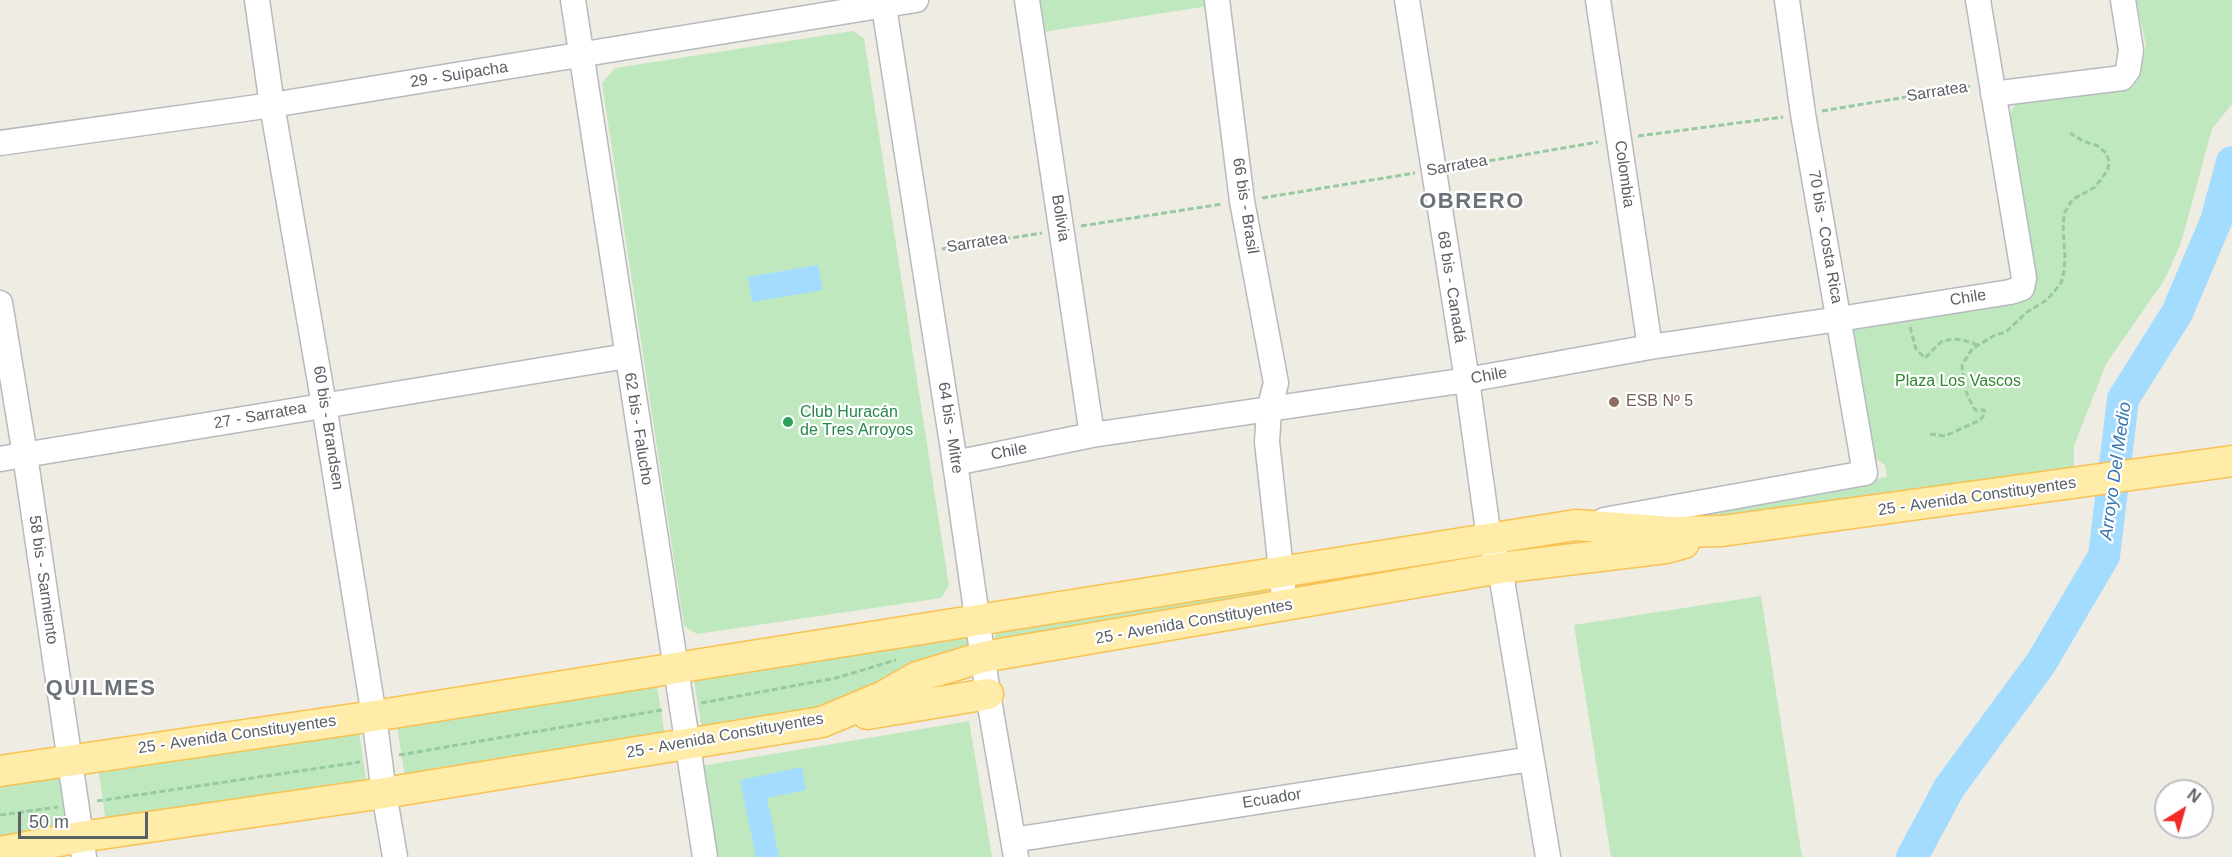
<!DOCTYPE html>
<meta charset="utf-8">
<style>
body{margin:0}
#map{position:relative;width:2232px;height:857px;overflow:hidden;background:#efece3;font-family:Arial,sans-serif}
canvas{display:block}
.north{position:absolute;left:2154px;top:779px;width:60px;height:60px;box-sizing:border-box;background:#fff;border:2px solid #bdbfc1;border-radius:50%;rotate:37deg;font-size:16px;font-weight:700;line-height:24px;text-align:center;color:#5b6065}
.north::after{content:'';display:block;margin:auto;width:21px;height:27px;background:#f22b26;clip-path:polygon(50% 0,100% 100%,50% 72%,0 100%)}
.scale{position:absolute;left:18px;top:812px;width:130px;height:27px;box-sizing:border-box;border:3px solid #5b6065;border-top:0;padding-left:8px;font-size:18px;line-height:21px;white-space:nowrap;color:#5b6065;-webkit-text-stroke:4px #fff;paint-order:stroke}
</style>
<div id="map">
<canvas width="2232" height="857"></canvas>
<div class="north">N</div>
<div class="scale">50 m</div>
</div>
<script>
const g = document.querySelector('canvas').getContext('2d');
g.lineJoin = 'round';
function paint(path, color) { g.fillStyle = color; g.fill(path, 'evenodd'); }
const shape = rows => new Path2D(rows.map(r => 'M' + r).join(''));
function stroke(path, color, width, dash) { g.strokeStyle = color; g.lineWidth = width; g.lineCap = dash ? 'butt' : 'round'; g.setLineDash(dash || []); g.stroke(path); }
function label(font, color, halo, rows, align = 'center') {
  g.font = font + ' Arial,sans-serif'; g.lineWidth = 4.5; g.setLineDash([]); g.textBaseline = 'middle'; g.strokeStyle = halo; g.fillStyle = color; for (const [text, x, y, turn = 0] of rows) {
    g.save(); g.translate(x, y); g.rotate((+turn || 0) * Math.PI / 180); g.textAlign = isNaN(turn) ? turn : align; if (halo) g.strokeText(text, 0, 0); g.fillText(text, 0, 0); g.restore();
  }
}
paint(shape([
 [1038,0,1207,0,1208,6,1044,32],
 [2136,0,2232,0,2232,104,2212,129,2181,243,2165,279,2106,364,2074,446,2074,468,1687,522,1634,519,1887,477,1885,465,1875,458,1867,448,1852,333,1855,327,1863,323,2034,297,2007,124,2009,114,2015,105,2025,99,2130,86,2140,72,2146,45],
 [853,31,864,38,949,586,941,598,697,634,684,626,602,83,615,68],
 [1478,550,1480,562,1297,591,1295,578],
 [1271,583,1273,596,996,639,994,626],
 [1761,596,1802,857,1611,857,1574,625],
 [969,636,970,647,820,711,702,729,693,674],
 [656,680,665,736,405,776,396,721],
 [969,721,992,857,718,857,702,766],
 [359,731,367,787,106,823,98,767],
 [59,774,68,830,0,840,0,783]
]), '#c0e8be');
paint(shape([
 [818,265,823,290,752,302,748,277],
 [802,767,806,790,767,798,779,857,756,857,740,780]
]), '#a3dcff');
stroke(shape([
 [1912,857,1949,788,2041,663,2104,556,2123,399,2177,313,2216,221,2232,162]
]), '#a3dcff', 32);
const minor = shape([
 [257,0,272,105,324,405,374,716,384,793,395,857],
 [573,0,705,857],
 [883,0,955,463,988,694,1016,857],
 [1027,0,1092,435],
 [1217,0,1242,201,1276,383,1269,410,1267,442,1285,606],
 [1407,0,1467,380,1489,538,1500,568,1548,857],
 [1598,0,1650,347],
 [1993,94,2122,78,2128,70,2131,50,2123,0],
 [0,143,272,105,916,0],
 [0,303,25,455,84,857],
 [0,459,627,356],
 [955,463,1092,435,1467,380,1650,347,1839,319,2010,292,2022,288,2024,278,1978,0],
 [1604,520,1865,473,1803,114,1787,0],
 [1013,840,1531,759]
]);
const major = shape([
 [867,714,988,694],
 [0,771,374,716,1576,525,1673,532,1722,531,2232,461],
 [0,852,80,837,384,793,822,722,884,696,917,677,983,657,1500,568,1666,548,1684,543]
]);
stroke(minor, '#b6babe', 27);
stroke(major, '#f8c152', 33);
stroke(shape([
 [1822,111,1972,86],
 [1638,136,1783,117],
 [1454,167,1598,142],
 [1262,198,1415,173],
 [1081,226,1222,204],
 [942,249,1042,233],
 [1910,327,1916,349,1925,358,1941,342,1952,339,1963,340,1978,345],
 [1930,434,1945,436,1980,420,1985,414,1984,410,1975,410,1969,399,1964,386,1962,365,1972,349,1995,335,2006,332,2027,312,2047,300,2061,283,2064,272,2065,258,2063,224,2065,212,2072,200,2095,187,2108,170,2109,161,2106,153,2098,146,2083,141,2070,133],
 [701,703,836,678,896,660],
 [399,755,662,710],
 [97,801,360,762],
 [0,815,58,807]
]), '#97c9a3', 3, [6, 3]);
stroke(minor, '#fff', 24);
stroke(major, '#ffeca8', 30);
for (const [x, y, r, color] of [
 [1614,402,6,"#8d6e63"],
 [788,422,6,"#2e9e5b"]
]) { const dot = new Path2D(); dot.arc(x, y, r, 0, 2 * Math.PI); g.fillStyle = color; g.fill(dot); stroke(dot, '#fff', 2); }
label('16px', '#5b6065', '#fff', [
 ["29 - Suipacha",459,75,-9],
 ["Sarratea",1937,92,-9],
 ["Sarratea",1457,166,-10],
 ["Colombia",1624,174,82],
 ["66 bis - Brasil",1245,206,81],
 ["Bolivia",1060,218,81],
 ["70 bis - Costa Rica",1825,237,80],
 ["Sarratea",977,243,-9],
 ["68 bis - Canadá",1451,287,81],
 ["Chile",1968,298,-9],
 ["Chile",1489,376,-10],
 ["27 - Sarratea",260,416,-10],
 ["60 bis - Brandsen",328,428,81],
 ["64 bis - Mitre",950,428,81],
 ["62 bis - Falucho",638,429,81],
 ["Chile",1009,452,-11],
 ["25 - Avenida Constituyentes",1977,497,-8],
 ["58 bis - Sarmiento",43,580,82],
 ["25 - Avenida Constituyentes",1194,622,-10],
 ["25 - Avenida Constituyentes",237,735,-8],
 ["25 - Avenida Constituyentes",725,736,-10],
 ["Ecuador",1272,799,-9]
]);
label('16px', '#318730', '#fff', [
 ["Plaza Los Vascos",1958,382]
]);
label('16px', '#785e54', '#fff', [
 ["ESB Nº 5",1626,402]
], 'left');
label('16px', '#27864d', '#fff', [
 ["Club Huracán",800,413],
 ["de Tres Arroyos",800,431]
], 'left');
label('italic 18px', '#3877ad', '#fff', [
 ["Arroyo Del Medio",2116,471,-82]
]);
g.letterSpacing = '1.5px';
label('bold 22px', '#6c7277', '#fff', [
 ["OBRERO",1472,202],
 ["QUILMES",101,689]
]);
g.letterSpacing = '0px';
</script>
